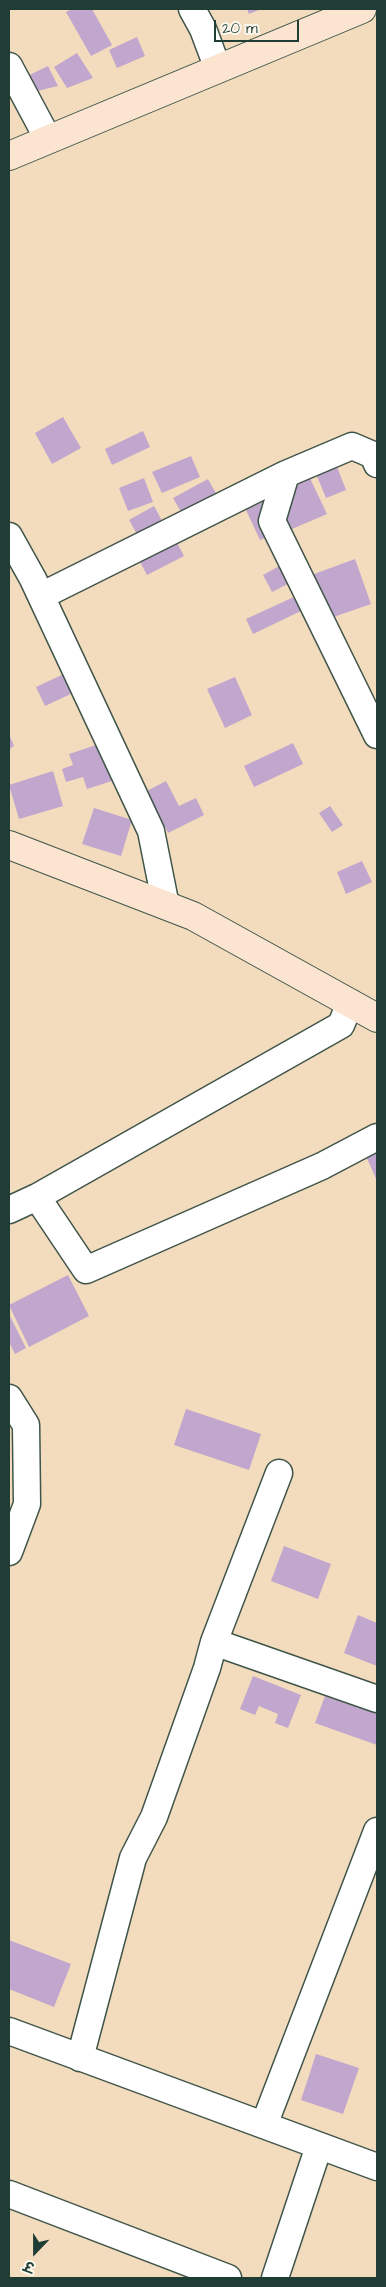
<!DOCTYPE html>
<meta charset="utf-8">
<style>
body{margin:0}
#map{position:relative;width:386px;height:2287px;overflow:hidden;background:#f3dcbe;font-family:"Architects Daughter","Playpen Sans Deva",sans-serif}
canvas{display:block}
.frame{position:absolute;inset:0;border:10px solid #1f3d34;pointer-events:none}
.north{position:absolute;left:10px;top:2227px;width:50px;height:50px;-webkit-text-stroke:4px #fbf7ec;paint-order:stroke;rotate:202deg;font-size:14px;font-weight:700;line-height:20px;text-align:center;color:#1f3d34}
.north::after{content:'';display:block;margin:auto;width:18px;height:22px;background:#1f3d34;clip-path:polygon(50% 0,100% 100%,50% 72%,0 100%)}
.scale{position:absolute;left:214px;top:20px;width:85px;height:22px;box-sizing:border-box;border:2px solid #1f3d34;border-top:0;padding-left:6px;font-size:15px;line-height:18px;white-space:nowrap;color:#1f3d34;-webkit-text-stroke:4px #fbf7ec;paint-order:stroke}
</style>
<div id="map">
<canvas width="386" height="2287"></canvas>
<div class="frame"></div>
<div class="north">उ</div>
<div class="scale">20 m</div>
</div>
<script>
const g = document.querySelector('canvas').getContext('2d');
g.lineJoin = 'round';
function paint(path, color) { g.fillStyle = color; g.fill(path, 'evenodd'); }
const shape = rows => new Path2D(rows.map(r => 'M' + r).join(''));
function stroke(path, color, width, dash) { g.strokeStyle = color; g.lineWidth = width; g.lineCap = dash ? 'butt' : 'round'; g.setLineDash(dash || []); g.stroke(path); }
paint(shape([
 [72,9,92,9,112,45,91,56,66,12],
 [247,9,261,9,249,14],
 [137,37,145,56,117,68,109,50],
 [77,53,93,78,67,88,54,67],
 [48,66,58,86,29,93,21,79],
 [63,417,81,448,52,464,35,433],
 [143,431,150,447,112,465,105,449],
 [332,454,346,490,326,498,311,462],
 [191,456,200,477,162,493,152,472],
 [307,472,327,514,285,532,266,490],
 [144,478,153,502,128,511,119,488],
 [208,479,222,504,187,522,173,498],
 [266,500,281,531,260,540,246,510],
 [154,506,167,530,142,543,129,520],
 [175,539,184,556,147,575,138,558],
 [355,559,371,604,322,621,306,577],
 [283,564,292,582,272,592,263,575],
 [296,596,303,610,253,634,246,619],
 [66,673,75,692,45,706,36,687],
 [235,677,252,715,225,728,207,689],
 [9,734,14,746,9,749],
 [108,741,121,778,87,789,83,777,66,782,62,769,73,765,69,754],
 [293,743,303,764,254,787,244,766],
 [53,771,63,806,19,819,9,785],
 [166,781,179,806,196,798,204,815,168,833,147,791],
 [330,806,343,825,332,832,319,813],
 [94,808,132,820,121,856,82,844],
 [362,861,372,882,346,894,337,872],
 [377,1150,377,1181,366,1156],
 [68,1275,89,1316,29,1347,9,1305],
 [9,1314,26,1348,15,1354,9,1342],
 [186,1409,261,1434,249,1470,174,1445],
 [284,1546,331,1564,318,1599,271,1581],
 [358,1615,377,1623,377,1666,344,1653],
 [253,1676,301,1695,288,1728,275,1723,278,1714,259,1706,255,1715,240,1709],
 [325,1696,377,1714,377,1745,315,1723],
 [9,1940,71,1964,54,2007,9,1989],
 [316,2054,359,2068,343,2114,301,2100]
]), '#c1a6cd');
const street = shape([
 [192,9,203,29,218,69],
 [9,66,48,139],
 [377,464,373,455,352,446,286,474,272,521,377,735],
 [9,536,33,579,151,831,166,906],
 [41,596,286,474],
 [37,1197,341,1025,350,1003],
 [9,1210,37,1197,86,1270,322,1166,377,1137],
 [9,1398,26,1425,27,1504,9,1552],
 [214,1642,377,1699],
 [9,2031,377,2167],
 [80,2058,133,1858,154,1817,207,1668,214,1642,279,1473],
 [264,2125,377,1831],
 [9,2194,228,2278],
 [275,2278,319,2146]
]);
const secondary = shape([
 [9,156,362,9],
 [9,845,193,916,377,1018]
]);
stroke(street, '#3f5549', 29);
stroke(secondary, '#3f5549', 30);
stroke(street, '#fff', 26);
stroke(secondary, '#fce5d0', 28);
</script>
